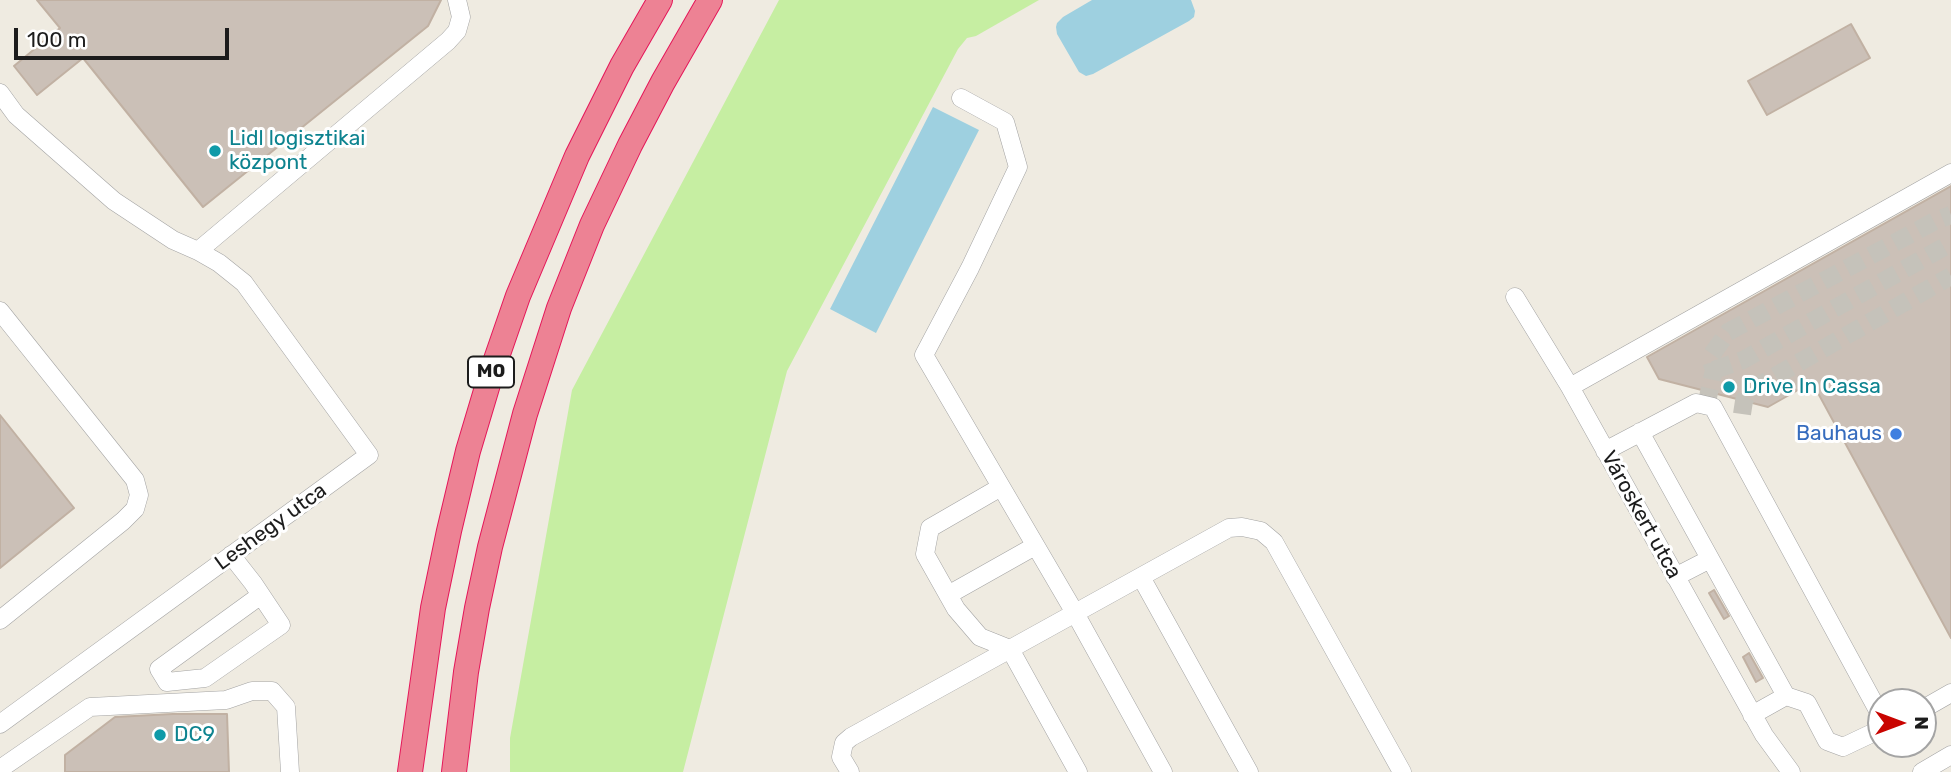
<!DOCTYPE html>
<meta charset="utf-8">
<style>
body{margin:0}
#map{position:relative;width:1951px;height:772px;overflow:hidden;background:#efebe1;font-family:Rubik,sans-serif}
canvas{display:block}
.north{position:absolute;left:1867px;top:688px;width:70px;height:70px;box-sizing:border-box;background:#fff;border:2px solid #a4a4a4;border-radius:50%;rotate:90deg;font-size:19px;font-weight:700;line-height:28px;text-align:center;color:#1c1c1c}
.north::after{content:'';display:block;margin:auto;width:24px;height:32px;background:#c90400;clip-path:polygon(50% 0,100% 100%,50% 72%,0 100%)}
.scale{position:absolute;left:14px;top:28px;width:215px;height:32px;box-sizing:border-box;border:4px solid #1c1c1c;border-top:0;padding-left:9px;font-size:21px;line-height:24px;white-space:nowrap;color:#1c1c1c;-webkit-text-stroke:5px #fff;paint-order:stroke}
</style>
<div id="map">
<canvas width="1951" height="772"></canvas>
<div class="north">N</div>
<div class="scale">100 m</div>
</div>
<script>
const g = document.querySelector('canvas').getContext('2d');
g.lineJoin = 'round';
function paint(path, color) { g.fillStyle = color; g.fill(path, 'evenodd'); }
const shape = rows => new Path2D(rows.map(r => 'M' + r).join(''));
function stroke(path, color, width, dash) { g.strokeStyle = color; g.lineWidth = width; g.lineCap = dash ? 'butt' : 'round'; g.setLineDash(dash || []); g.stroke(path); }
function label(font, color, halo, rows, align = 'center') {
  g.font = font + ' Rubik,sans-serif'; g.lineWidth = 6; g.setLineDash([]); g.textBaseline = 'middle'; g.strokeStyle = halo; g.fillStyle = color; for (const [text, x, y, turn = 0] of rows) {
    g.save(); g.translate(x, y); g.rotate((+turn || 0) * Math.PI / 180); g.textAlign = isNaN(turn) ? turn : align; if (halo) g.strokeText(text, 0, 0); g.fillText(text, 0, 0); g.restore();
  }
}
paint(shape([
 [779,0,1039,0,976,36,967,38,958,49,787,371,683,772,510,772,510,738,572,390]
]), '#c6eea2');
paint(shape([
 [1092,0,1191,0,1195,11,1194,17,1189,21,1093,74,1086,76,1079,72,1057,34,1056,27,1057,23,1063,17],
 [933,107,979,130,876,333,830,309]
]), '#9ed0e0');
const building = shape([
 [37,0,441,0,428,26,203,207,83,58,37,95,14,66,60,28,37,0],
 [1851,24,1870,58,1767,115,1748,81,1851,24],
 [1951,186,1951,638,1812,382,1768,407,1659,379,1647,357,1951,186],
 [0,415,74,508,0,568,0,415],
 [1714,590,1729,616,1724,619,1709,593,1714,590],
 [1749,653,1763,678,1756,682,1743,657,1749,653],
 [173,714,227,714,229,772,65,772,65,755,115,717,173,714]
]);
paint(building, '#cbc0b7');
stroke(building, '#c1b1a3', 2);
stroke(shape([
 [1714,370,1743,360,1951,243],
 [1706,406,1714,370,1710,357,1728,332,1935,221,1951,215],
 [1742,414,1744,401,1748,394,1756,387,1951,276]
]), '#c5c2ba', 18, [18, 9]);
const minor = shape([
 [0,93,16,115,114,201,173,240,198,251,219,263,244,283,369,455,0,724],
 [961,98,1005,122,1018,167,970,268,924,355,1075,613,1163,772],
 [198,251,448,41,457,31,461,17,457,0],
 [1515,297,1570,387,1764,735,1791,772],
 [0,311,135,480,139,495,135,509,123,521,0,620],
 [1570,387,1951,173],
 [1640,432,1786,696,1807,703,1827,741,1843,747,1881,729],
 [1605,451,1696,403,1713,407,1881,716],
 [1001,487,930,528,925,554,956,609,980,637,1010,649,1078,772],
 [231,555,253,583,281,625,205,678,167,682,159,669,261,595],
 [1141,577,1249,772],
 [1675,577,1710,559],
 [948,595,1035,546],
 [1923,709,1951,693],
 [1752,715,1786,696],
 [0,769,90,707,226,700,252,691,272,691,286,707,290,772],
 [850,772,841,757,844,743,851,737,1229,528,1242,527,1261,531,1274,542,1402,772],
 [1922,772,1951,755]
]);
const highway = shape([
 [410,772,433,608,449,531,468,451,491,374,518,296,577,156,622,66,660,0],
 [454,772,466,672,477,608,490,547,525,414,559,308,592,225,630,145,663,82,710,0]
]);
stroke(minor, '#a3a3a3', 19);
stroke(highway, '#e51659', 26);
stroke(minor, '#fff', 18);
stroke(highway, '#ed8294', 24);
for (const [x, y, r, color] of [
 [215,151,7,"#0f9aa8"],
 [1729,387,7,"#0f9aa8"],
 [1896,434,7,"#3f7fe0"],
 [160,735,7,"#0f9aa8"]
]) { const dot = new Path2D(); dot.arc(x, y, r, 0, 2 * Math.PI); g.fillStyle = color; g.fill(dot); stroke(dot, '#fff', 2.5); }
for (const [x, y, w] of [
 [491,372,46]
]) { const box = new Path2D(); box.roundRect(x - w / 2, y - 15.5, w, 31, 5); g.fillStyle = '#fff'; g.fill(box); stroke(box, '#1c1c1c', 2); }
label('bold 19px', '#1c1c1c', null, [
 ["M0",491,372]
]);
label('21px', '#0d838f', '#fff', [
 ["Lidl logisztikai",229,139],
 ["központ",229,163],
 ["Drive In Cassa",1743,387],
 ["DC9",174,735]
], 'left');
label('21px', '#366cbe', '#fff', [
 ["Bauhaus",1882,434]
], 'right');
label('21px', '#1c1c1c', '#fff', [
 ["Városkert utca",1641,515,61],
 ["Leshegy utca",271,527,-36]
]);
</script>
